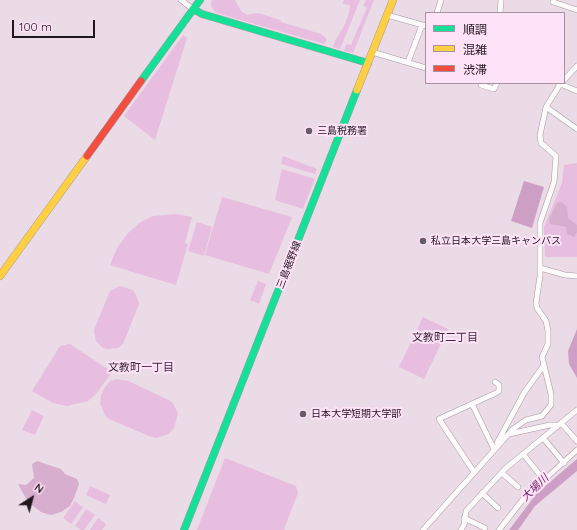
<!DOCTYPE html>
<meta charset="utf-8">
<style>
body{margin:0}
#map{position:relative;width:577px;height:530px;overflow:hidden;background:#eadbe6;font-family:Quicksand,"Noto Sans JP",sans-serif}
canvas{display:block}
.legend{position:absolute;left:425px;top:12px;width:140px;height:72px;box-sizing:border-box;background:#fee2f7;border:1px solid #a691a1;margin:0;padding:5px 7px;list-style:none;font-size:12px;color:#21171f}
.legend li{display:flex;align-items:center;gap:8px;height:20px}
.legend b{width:20px;border:1px solid #a691a1}
.north{position:absolute;left:12px;top:478px;width:40px;height:40px;-webkit-text-stroke:3px #fee2f7;paint-order:stroke;rotate:36deg;font-size:11px;font-weight:700;line-height:16px;text-align:center;color:#21171f}
.north::after{content:'';display:block;margin:auto;width:14px;height:18px;background:#21171f;clip-path:polygon(50% 0,100% 100%,50% 72%,0 100%)}
.scale{position:absolute;left:12px;top:20px;width:83px;height:18px;box-sizing:border-box;border:2px solid #21171f;border-top:0;padding-left:5px;font-size:12px;line-height:14px;white-space:nowrap;color:#21171f;-webkit-text-stroke:3px #fee2f7;paint-order:stroke}
</style>
<div id="map">
<canvas width="577" height="530"></canvas>
<ul class="legend">
<li><b style="height:5px;background:#16e098"></b>順調</li>
<li><b style="height:5px;background:#ffcf43"></b>混雑</li>
<li><b style="height:5px;background:#f24e42"></b>渋滞</li>
</ul>
<div class="north">N</div>
<div class="scale">100 m</div>
</div>
<script>
const g = document.querySelector('canvas').getContext('2d');
g.lineJoin = 'round';
function paint(path, color) { g.fillStyle = color; g.fill(path, 'evenodd'); }
const shape = rows => new Path2D(rows.map(r => 'M' + r).join(''));
function stroke(path, color, width, dash) { g.strokeStyle = color; g.lineWidth = width; g.lineCap = dash ? 'butt' : 'round'; g.setLineDash(dash || []); g.stroke(path); }
function label(font, color, halo, rows, align = 'center') {
  g.font = font + ' Quicksand,"Noto Sans JP",sans-serif'; g.lineWidth = 4; g.setLineDash([]); g.textBaseline = 'middle'; g.strokeStyle = halo; g.fillStyle = color; for (const [text, x, y, turn = 0] of rows) {
    g.save(); g.translate(x, y); g.rotate((+turn || 0) * Math.PI / 180); g.textAlign = isNaN(turn) ? turn : align; if (halo) g.strokeText(text, 0, 0); g.fillText(text, 0, 0); g.restore();
  }
}
paint(shape([
 [212,0,235,0,241,11,247,15,258,13,280,20,281,22,321,34,327,39,324,44,220,14,215,12,211,6],
 [344,0,360,0,340,49,333,47,335,41,344,26,349,13,350,5,343,4],
 [366,0,374,0,353,53,344,51,346,44,351,45,367,8,363,5],
 [183,35,187,38,155,140,124,116],
 [283,156,317,169,315,174,281,164],
 [577,163,577,257,545,257,544,227,562,183,564,165],
 [282,169,315,179,303,209,275,200],
 [222,197,292,217,269,274,205,255],
 [176,214,192,217,185,243,188,244,176,285,110,265,117,248,128,233,141,222,153,216],
 [197,222,212,227,204,256,188,251],
 [258,281,266,284,259,304,250,300],
 [120,286,133,290,136,295,139,304,123,344,118,348,108,349,103,348,96,341,94,330,110,291],
 [423,317,448,329,424,379,399,367],
 [70,344,112,372,96,394,88,401,67,406,53,403,32,391,60,346],
 [117,379,128,381,169,400,173,403,178,414,174,428,169,434,156,438,149,436,109,419,105,415,100,403,101,395,105,387,110,381],
 [32,410,44,416,35,435,22,430],
 [225,458,296,486,298,493,284,529,286,530,197,530],
 [90,486,110,495,106,504,86,495],
 [75,501,83,507,71,524,63,518],
 [86,509,95,515,84,530,81,530,75,526],
 [98,518,106,524,102,530,90,530]
]), '#e7bedf');
paint(shape([
 [561,202,567,207,568,218,577,225,577,232,574,237,567,234,566,227,550,224,549,219,557,203],
 [37,461,61,469,65,474,77,479,79,484,74,498,70,506,61,512,51,515,41,512,28,502,18,484,26,485,34,478,32,464]
]), '#d7aece');
paint(shape([
 [524,181,544,187,532,228,511,221],
 [577,329,577,378,569,364,568,351],
 [577,459,577,471,535,506,518,530,509,530,537,493]
]), '#ce9fc5');
const street = shape([
 [181,0,193,9],
 [553,2,577,10],
 [437,13,441,0],
 [500,13,501,0],
 [387,15,426,26],
 [372,52,426,68],
 [408,62,422,25],
 [564,80,577,66],
 [558,83,577,91],
 [481,85,494,89,497,83],
 [546,107,577,129],
 [540,268,565,275,577,276],
 [472,404,494,449],
 [561,423,577,441],
 [509,434,550,425,556,425,557,427],
 [544,439,564,463],
 [497,443,524,393,544,365],
 [524,455,544,480],
 [474,472,439,419,496,393,499,391,499,385,495,382],
 [502,473,518,487],
 [482,493,498,508],
 [464,518,485,528],
 [423,530,513,429,526,420,542,416,551,405,551,394,542,357,548,344,548,331,546,321,537,308,536,303,540,276,540,223,554,182,556,156,541,143,540,135,546,107,561,83],
 [461,530,464,525,466,511,506,468,577,410],
 [499,530,524,498,577,450]
]);
const fast = shape([
 [193,9,202,14,368,63],
 [141,81,200,0],
 [184,530,357,90]
]);
const slow = shape([
 [357,90,393,0],
 [0,276,87,156]
]);
const jam = shape([
 [87,156,141,81]
]);
stroke(street, '#a69ba3', 6);
stroke(fast, '#a69ba3', 8);
stroke(slow, '#a69ba3', 8);
stroke(jam, '#a69ba3', 8);
stroke(street, '#fcfafb', 5);
stroke(fast, '#16e098', 7);
stroke(slow, '#ffcf43', 7);
stroke(jam, '#f24e42', 7);
for (const [x, y, r, color] of [
 [309,131,4,"#675c65"],
 [423,241,4,"#675c65"],
 [303,414,4,"#675c65"]
]) { const dot = new Path2D(); dot.arc(x, y, r, 0, 2 * Math.PI); g.fillStyle = color; g.fill(dot); stroke(dot, '#fee2f7', 1.5); }
label('10px', '#21171f', '#fee2f7', [
 ["三島税務署",317,131],
 ["私立日本大学三島キャンパス",431,241],
 ["日本大学短期大学部",311,414]
], 'left');
label('10px', '#21171f', '#fee2f7', [
 ["三島裾野線",289,265,-69]
]);
label('11px', '#3f2a3b', '#fee2f7', [
 ["文教町二丁目",445,338],
 ["文教町一丁目",141,368]
]);
label('italic 11px', '#6f2665', '#fee2f7', [
 ["大場川",535,488,-44]
]);
</script>
